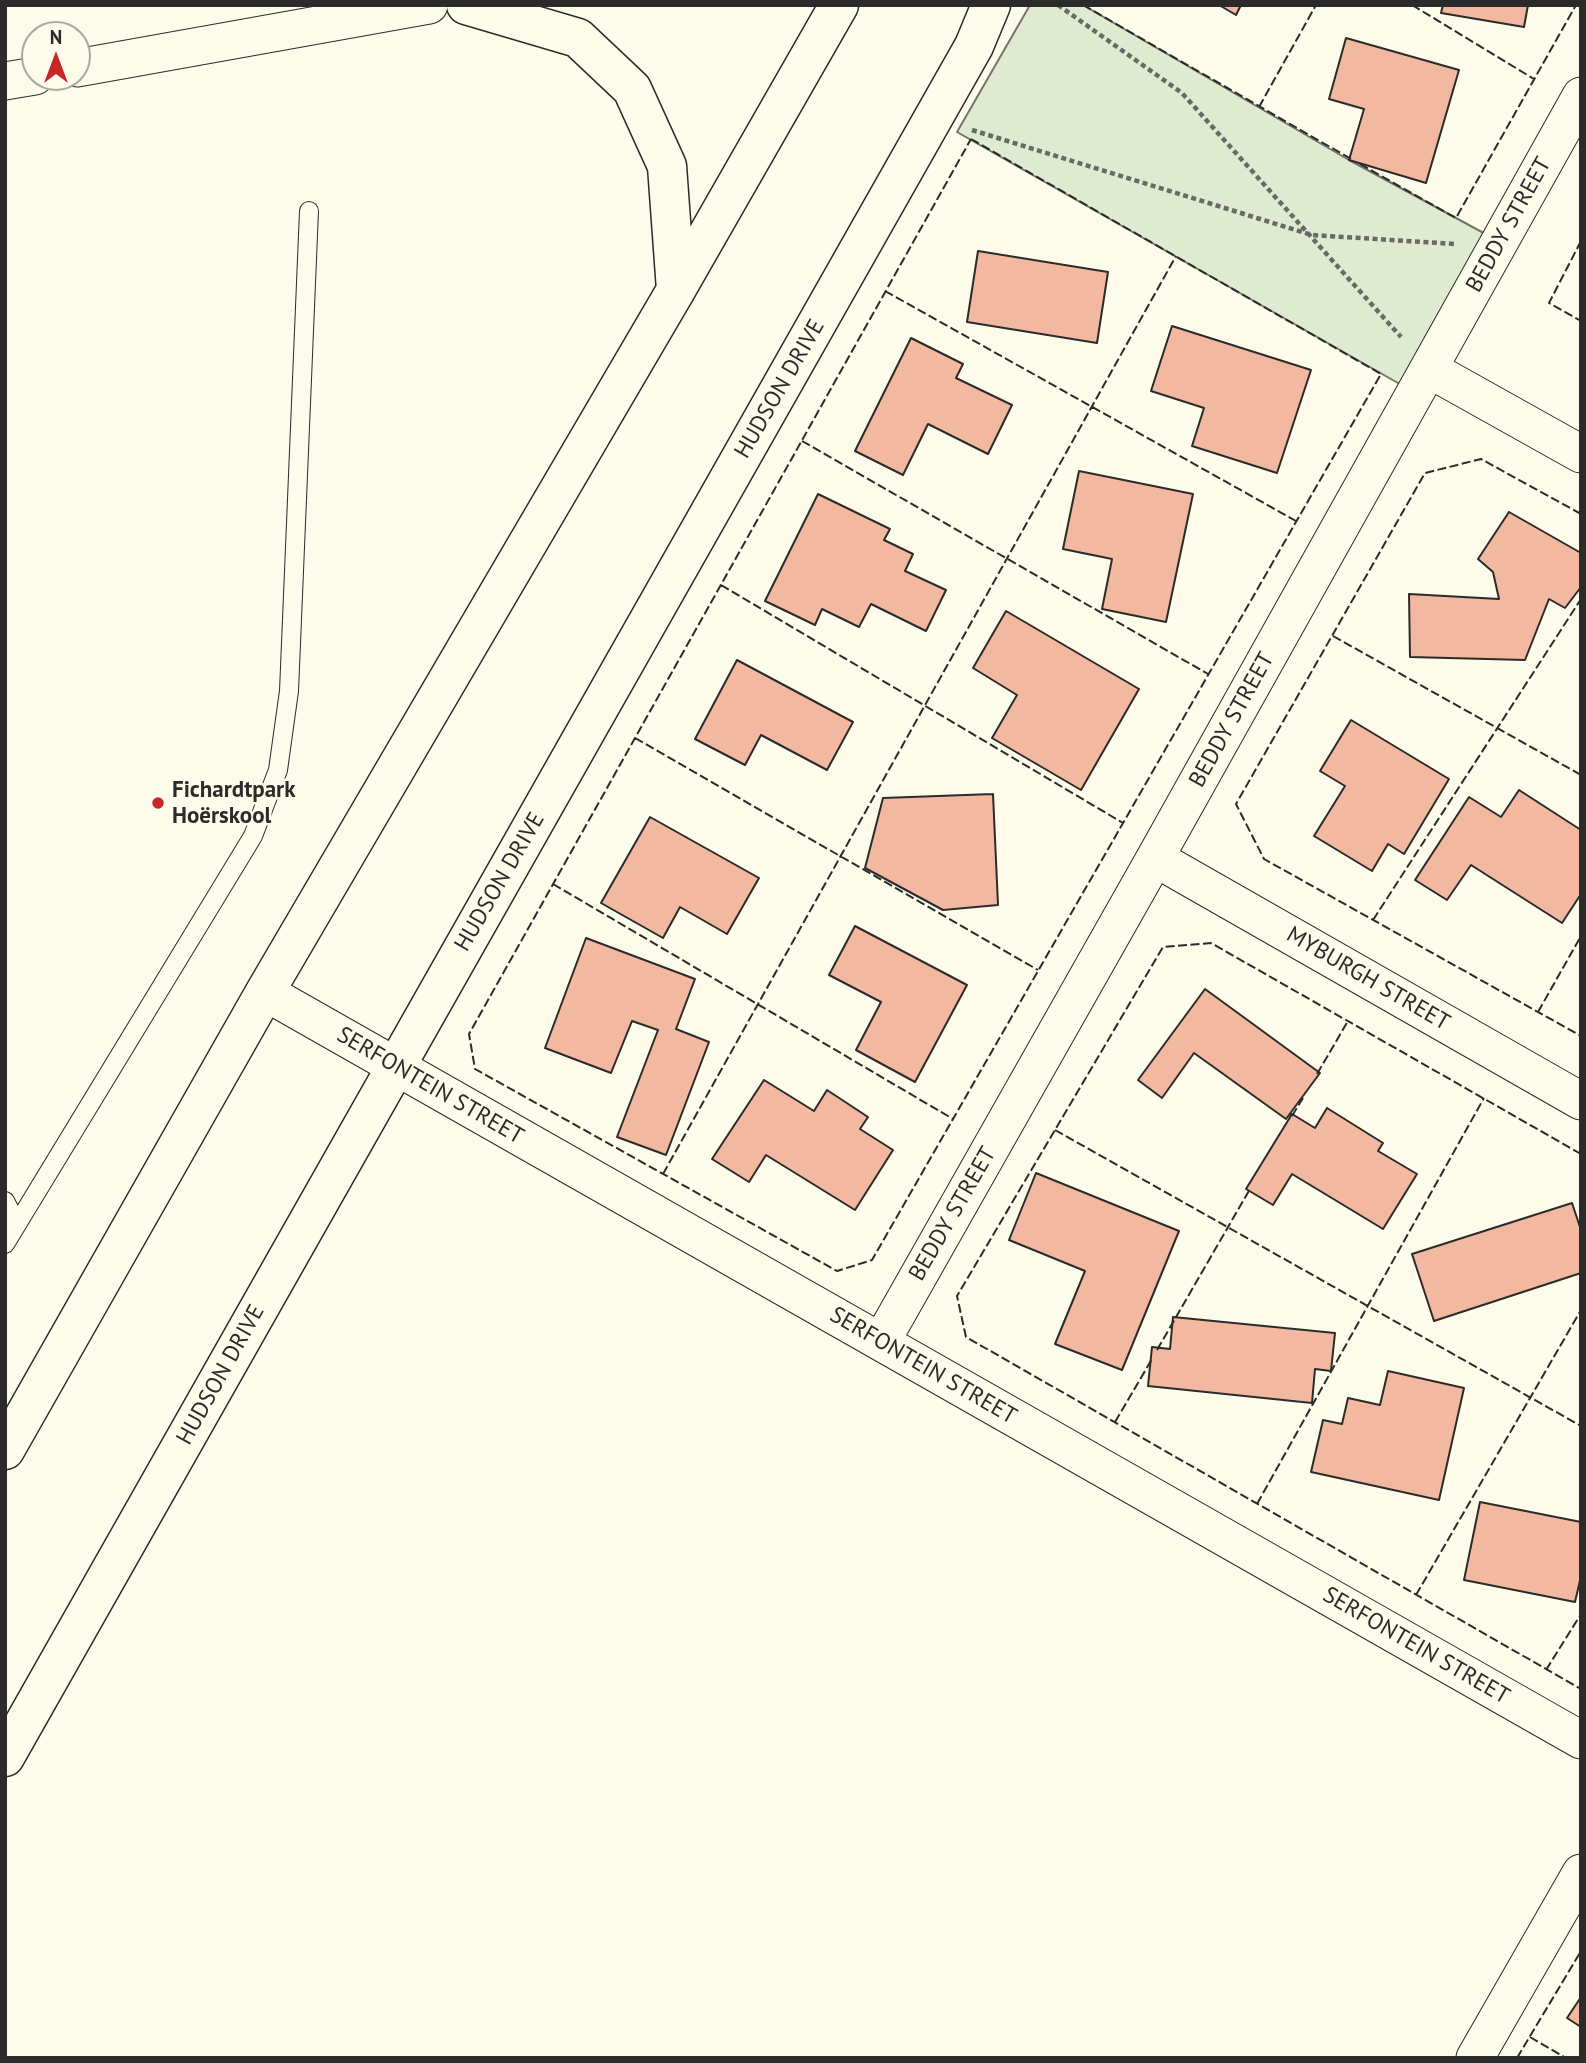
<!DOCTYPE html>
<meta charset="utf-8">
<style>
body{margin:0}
#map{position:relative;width:1586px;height:2063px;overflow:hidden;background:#fdfbea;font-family:"PT Sans",sans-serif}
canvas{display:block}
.frame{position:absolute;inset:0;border:7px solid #2b2b2b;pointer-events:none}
.north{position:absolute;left:21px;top:21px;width:70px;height:70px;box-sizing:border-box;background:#fdfbea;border:2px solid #a9a89e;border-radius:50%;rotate:0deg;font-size:19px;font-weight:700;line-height:28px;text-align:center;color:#2b2b2b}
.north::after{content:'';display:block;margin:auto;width:24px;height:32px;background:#c62828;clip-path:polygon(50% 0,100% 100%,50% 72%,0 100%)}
</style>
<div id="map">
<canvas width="1586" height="2063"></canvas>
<div class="frame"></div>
<div class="north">N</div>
</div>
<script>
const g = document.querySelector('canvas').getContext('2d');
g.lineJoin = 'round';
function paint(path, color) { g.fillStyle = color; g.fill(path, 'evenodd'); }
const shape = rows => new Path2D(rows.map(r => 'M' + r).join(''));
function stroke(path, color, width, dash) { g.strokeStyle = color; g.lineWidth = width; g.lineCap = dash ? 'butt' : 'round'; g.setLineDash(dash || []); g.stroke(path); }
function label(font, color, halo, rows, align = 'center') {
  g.font = font + ' "PT Sans",sans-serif'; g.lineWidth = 5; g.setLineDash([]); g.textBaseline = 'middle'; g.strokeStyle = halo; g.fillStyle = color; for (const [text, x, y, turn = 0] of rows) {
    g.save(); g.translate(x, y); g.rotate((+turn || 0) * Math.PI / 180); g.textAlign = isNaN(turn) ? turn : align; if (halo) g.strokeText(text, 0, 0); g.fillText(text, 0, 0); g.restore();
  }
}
const green = shape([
 [1030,5,1083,5,1349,160,1491,237,1405,387,957,132,1030,5]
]);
paint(green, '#deebd1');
stroke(green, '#74746e', 2);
const building = shape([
 [1219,5,1241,5,1236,15,1219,5],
 [1443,5,1528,5,1524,27,1441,13,1443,5],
 [1346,38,1459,70,1426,183,1349,160,1364,109,1329,99,1346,38],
 [978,251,1108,272,1097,343,967,322,978,251],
 [1172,326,1311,370,1277,473,1192,446,1204,408,1151,391,1172,326],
 [911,338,963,364,956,378,1012,405,988,454,928,424,903,475,855,451,911,338],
 [1079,471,1193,494,1166,622,1102,609,1112,559,1063,549,1079,471],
 [818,494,890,529,884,540,913,554,905,571,946,590,926,631,871,604,859,627,822,609,815,625,765,601,818,494],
 [1509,512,1581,553,1581,587,1565,608,1549,599,1525,660,1410,657,1409,594,1499,599,1493,572,1478,559,1509,512],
 [1006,611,1139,689,1081,790,992,738,1017,695,973,668,1006,611],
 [737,660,853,722,827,770,761,735,745,765,695,739,737,660],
 [1351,720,1449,779,1404,854,1388,844,1372,871,1314,836,1345,786,1320,771,1351,720],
 [1519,790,1581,830,1581,894,1562,923,1471,865,1447,900,1415,880,1469,797,1501,817,1519,790],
 [993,794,998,905,943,910,865,868,883,798,993,794],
 [650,817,759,878,727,934,680,907,663,938,601,903,650,817],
 [855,926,967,985,915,1082,856,1050,881,1002,829,975,855,926],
 [586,938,695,979,676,1029,709,1042,666,1155,617,1137,658,1030,632,1021,611,1073,545,1048,586,938],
 [1205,989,1320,1073,1286,1119,1194,1053,1162,1098,1138,1080,1205,989],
 [764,1080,814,1111,827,1090,868,1117,860,1129,893,1150,855,1210,766,1155,749,1182,712,1159,764,1080],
 [1327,1108,1383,1143,1378,1151,1417,1174,1383,1229,1292,1174,1273,1205,1246,1189,1292,1114,1315,1128,1327,1108],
 [1036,1173,1179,1231,1122,1370,1055,1344,1085,1271,1009,1240,1036,1173],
 [1572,1203,1581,1230,1581,1273,1434,1321,1412,1254,1572,1203],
 [1173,1317,1335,1333,1331,1371,1315,1369,1312,1403,1148,1386,1152,1347,1170,1349,1173,1317],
 [1388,1371,1464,1388,1439,1500,1311,1472,1323,1420,1342,1424,1348,1398,1380,1405,1388,1371],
 [1480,1502,1581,1522,1581,1576,1575,1602,1464,1580,1480,1502],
 [1581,1997,1581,2027,1567,2018,1581,1997]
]);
paint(building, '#f2b8a0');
stroke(building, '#2b2b2b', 2);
const service = shape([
 [5,1201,17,1224],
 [5,1244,253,836,278,770,289,691,309,211]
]);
const minor = shape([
 [77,68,429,5],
 [5,81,35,76],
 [1429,369,1581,454],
 [1155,858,1581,1101],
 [265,992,1581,1740],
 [881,1342,1155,858,1581,96],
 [1475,2058,1581,1873]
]);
const tertiary = shape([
 [466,5,578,38,632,89,667,166,676,290],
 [5,1450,265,992,676,290,839,5],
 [5,1757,974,46,991,5]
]);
stroke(service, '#2b2b2b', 20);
stroke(minor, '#2b2b2b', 39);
stroke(tertiary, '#2b2b2b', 41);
stroke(shape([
 [1058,5,1182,93,1401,337],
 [972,130,1312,235,1455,244]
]), '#6a6964', 4.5, [5, 3.5]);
stroke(service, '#fdfbea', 18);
stroke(minor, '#fdfbea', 37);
stroke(tertiary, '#fdfbea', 38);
stroke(shape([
 [1083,5,1351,159],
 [1412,5,1534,79],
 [1259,107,1316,5],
 [971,139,1381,374,872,1260,837,1271,475,1069,469,1034,971,139],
 [1360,164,1456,218,1576,5],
 [1581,241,1549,303,1581,321],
 [885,291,1296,521],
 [802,441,1208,674],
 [1581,514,1481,459,1425,473,1236,804,1264,859,1581,1036],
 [721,585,1123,823],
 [1333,636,1581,775],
 [635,738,1038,970],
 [553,884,953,1119],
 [1373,920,1581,599],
 [1538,1012,1581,936],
 [1317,1074,1348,1021],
 [1292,1116,1303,1098],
 [1055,1130,1581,1426],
 [1581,1154,1211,943,1163,947,957,1296,966,1337,1581,1689],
 [663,1174,1176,256],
 [1157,1350,1250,1189],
 [1115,1422,1152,1359],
 [1257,1504,1484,1098],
 [1416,1595,1581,1310],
 [1546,1670,1581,1614],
 [1530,2037,1566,2058],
 [1517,2058,1581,1951]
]), '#2b2b2b', 2, [9, 3.5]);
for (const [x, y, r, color] of [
 [158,803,7,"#c62828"]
]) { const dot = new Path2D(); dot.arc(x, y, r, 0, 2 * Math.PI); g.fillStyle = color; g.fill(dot); stroke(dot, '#fdfbea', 2.5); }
label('23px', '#2b2b2b', '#fdfbea', [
 ["BEDDY STREET",1509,225,-61],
 ["HUDSON DRIVE",780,389,-60],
 ["BEDDY STREET",1232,720,-61],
 ["HUDSON DRIVE",500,882,-60],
 ["MYBURGH STREET",1368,979,30],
 ["SERFONTEIN STREET",430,1086,30],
 ["BEDDY STREET",953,1214,-60],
 ["SERFONTEIN STREET",923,1366,30],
 ["HUDSON DRIVE",221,1375,-61],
 ["SERFONTEIN STREET",1416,1646,30]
]);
label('bold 23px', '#2b2b2b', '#fdfbea', [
 ["Fichardtpark",172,790],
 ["Hoërskool",172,816]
], 'left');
</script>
